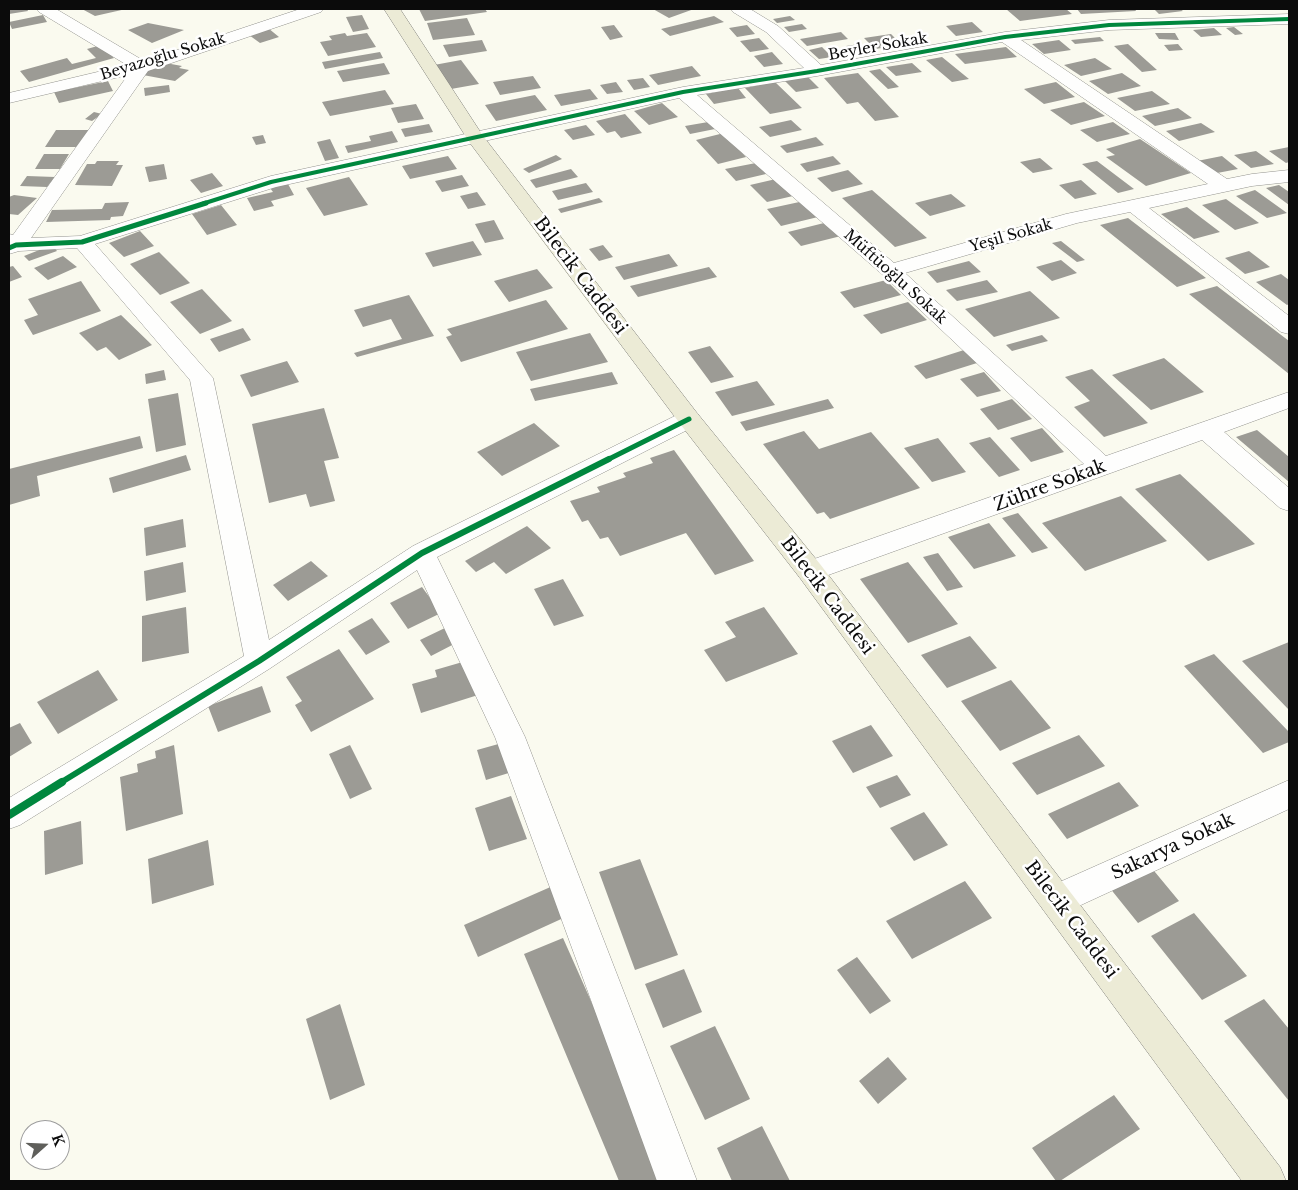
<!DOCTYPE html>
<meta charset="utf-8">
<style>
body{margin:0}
#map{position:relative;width:1298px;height:1190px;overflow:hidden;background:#fafaef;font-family:"Libre Baskerville",serif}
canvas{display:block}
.frame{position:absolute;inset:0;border:10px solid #0b0b0b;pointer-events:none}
.north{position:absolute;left:20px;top:1120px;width:50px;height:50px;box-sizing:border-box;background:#fff;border:1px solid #9d9d9d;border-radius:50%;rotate:70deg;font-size:14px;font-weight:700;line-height:20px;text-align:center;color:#0b0b0b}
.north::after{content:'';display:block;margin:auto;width:18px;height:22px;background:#5f5f5b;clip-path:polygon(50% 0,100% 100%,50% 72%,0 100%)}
</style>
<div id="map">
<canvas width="1298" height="1190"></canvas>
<div class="frame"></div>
<div class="north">K</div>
</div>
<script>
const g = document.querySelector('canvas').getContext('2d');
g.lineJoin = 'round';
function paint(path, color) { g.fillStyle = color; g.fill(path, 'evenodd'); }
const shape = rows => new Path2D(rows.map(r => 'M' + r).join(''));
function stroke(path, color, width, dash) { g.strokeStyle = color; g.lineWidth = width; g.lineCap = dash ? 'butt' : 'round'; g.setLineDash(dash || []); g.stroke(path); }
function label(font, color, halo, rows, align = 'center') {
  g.font = font + ' "Libre Baskerville",serif'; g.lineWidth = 5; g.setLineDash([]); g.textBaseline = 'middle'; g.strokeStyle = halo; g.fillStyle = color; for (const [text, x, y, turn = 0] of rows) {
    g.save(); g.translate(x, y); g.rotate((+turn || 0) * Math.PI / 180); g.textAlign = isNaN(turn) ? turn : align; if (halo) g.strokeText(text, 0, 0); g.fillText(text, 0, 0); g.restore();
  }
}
paint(shape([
 [9,9,27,9,28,11,9,14],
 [82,9,126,9,95,16],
 [419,9,485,9,487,12,425,21],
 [653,9,694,9,669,18],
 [1006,9,1066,9,1072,14,1020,21],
 [1077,9,1135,9,1136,11,1081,14],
 [1154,9,1180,9,1183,11,1159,14],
 [43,15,47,22,12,29,9,22],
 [362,15,369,29,353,32,346,17],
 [714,16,724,22,670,36,661,29],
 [790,16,795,20,777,23,773,19],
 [467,18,475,35,433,40,427,23],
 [972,22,983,32,956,36,946,26],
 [148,23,184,30,152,43,128,30],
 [802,24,807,29,789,32,784,27],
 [614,25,623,37,610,40,601,27],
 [747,25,755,34,737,37,729,28],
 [1234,27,1243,34,1235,35,1226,28],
 [268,28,279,37,260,43,249,35],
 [1214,28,1222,35,1201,37,1193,30],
 [841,32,848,39,807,46,800,39],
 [345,33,347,36,367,33,376,47,328,56,320,42,332,40,329,36],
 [1155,33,1175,33,1179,40,1159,39],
 [891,34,902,45,875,49,864,38],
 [1100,37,1104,41,1075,44,1071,40],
 [759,38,769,49,750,52,740,41],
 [482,40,487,51,449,57,443,45],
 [1059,40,1071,50,1044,54,1032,44],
 [859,44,866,51,853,53,846,46],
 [1128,44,1157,70,1142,72,1114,46],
 [1178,44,1183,50,1169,51,1164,45],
 [101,45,114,58,29,82,20,71,67,58,72,64,96,58,87,49],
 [822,47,832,57,819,59,809,50],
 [1006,47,1017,57,965,64,955,54],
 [380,52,383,58,325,69,322,62],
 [772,52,783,64,764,67,754,56],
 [942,57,969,79,952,82,926,60],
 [1095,58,1112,69,1081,76,1064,65],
 [461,60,479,84,451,89,434,65],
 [160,62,182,66,179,68,189,70,175,81,143,75],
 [384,63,390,74,343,82,337,71],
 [912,63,922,72,896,76,886,67],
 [692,66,701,76,658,85,649,75],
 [880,69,899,87,888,89,869,71],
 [858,73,899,117,875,121,858,102,847,104,824,78],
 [1122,73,1141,86,1108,94,1089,81],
 [533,76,541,88,500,95,493,82],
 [807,76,819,88,796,92,784,80],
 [643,78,650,87,634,90,627,80],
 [108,81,113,91,59,103,54,92],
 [616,82,623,92,607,94,600,85],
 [775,82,802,108,770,114,745,88],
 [1056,82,1075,97,1044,104,1024,89],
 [169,85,170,92,145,96,144,88],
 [738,88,746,98,714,104,706,94],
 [590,89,598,99,561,106,554,95],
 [385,90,394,104,330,116,322,102],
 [1152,91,1170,104,1135,111,1117,98],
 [535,95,547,110,496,121,485,105],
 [1084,102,1105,116,1071,125,1050,110],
 [662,103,678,117,649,125,634,111],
 [416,104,424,119,398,123,391,108],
 [1178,108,1192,118,1155,126,1142,116],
 [94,112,102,114,92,121,85,119],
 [625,114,642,133,621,138,615,131,607,133,596,121],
 [791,120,802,130,770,137,759,127],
 [714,121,720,128,690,134,685,126],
 [1113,122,1130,134,1097,142,1080,130],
 [1201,123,1215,132,1179,141,1166,131],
 [429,124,433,132,405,137,401,129],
 [586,125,595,135,573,140,564,130],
 [56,130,89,130,78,147,45,147],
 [392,131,398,142,348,153,345,146,371,141,369,136],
 [724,133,746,157,718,164,696,140],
 [263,135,266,143,256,145,252,137],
 [816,137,824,145,787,153,780,146],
 [330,139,339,158,325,161,317,142],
 [1140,139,1191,173,1146,186,1106,157,1115,155,1106,149],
 [1289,147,1289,162,1286,163,1269,151],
 [1256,151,1274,164,1251,168,1234,155],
 [44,154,69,154,60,169,35,169],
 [556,155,562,159,529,173,523,169],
 [448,156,457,169,410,179,402,166],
 [833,156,841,164,807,172,800,164],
 [1222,156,1238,169,1212,174,1197,161],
 [1040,158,1053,169,1033,173,1020,162],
 [97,161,119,161,116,165,123,165,112,186,75,185,87,164,95,164],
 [1097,161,1134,189,1118,193,1082,164],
 [756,163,766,174,736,181,725,169],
 [164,164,167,179,149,182,145,167],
 [571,169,578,177,536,188,530,180],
 [848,170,863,184,832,192,817,178],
 [212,173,223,186,201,193,190,180],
 [462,175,469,186,442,192,435,181],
 [27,176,55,177,47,187,20,186],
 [349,177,368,205,324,216,306,188],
 [776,179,793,196,767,202,750,185],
 [1081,180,1097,194,1075,199,1059,185],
 [586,183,593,192,558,200,552,191],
 [288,184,294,195,271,201,274,206,254,211,247,198,273,192,270,188],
 [1279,185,1289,192,1289,205,1266,188],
 [872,190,927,238,895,247,842,198],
 [1255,190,1287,213,1267,218,1236,196],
 [477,192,486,205,468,209,460,196],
 [951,194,966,206,930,216,915,203],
 [14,195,37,198,18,215,9,214,9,197],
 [599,198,603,202,561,213,558,209],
 [1226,199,1259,223,1235,230,1202,205],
 [804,201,818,217,781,226,767,209],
 [129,202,123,216,111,217,110,220,46,222,52,210,102,209,105,203],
 [221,205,237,225,207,235,192,214],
 [1187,207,1220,232,1194,239,1161,214],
 [1128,218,1206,278,1177,287,1100,225],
 [494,220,504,239,485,243,475,224],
 [828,222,841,236,801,246,788,232],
 [140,231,154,246,124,257,109,243],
 [473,241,482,255,433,267,425,253],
 [1061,241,1085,260,1077,262,1052,243],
 [52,245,57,251,29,261,24,256],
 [603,245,613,257,599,261,589,249],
 [1249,251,1270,267,1245,274,1225,258],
 [159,252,190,283,160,295,130,264],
 [669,254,678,266,624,280,615,267],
 [63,256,77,267,48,280,34,268],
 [1061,260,1077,273,1052,281,1036,267],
 [969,261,981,272,937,283,927,272],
 [13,266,22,277,9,282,9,267],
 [709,267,717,277,638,297,630,286],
 [537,269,553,288,509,302,494,281],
 [1281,274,1289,280,1289,304,1287,305,1256,282],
 [886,280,901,295,854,308,840,292],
 [987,280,998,292,957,301,946,290],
 [81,281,101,311,33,335,24,320,38,315,28,299],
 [1217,286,1289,341,1289,374,1189,294],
 [202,289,232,321,200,334,170,302],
 [1030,291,1060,318,994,337,965,309],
 [409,295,434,336,357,357,354,353,402,339,391,319,363,327,354,310],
 [546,300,568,329,461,362,446,337,452,335,447,329],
 [908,302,927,320,881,334,863,315],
 [121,315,152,345,119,360,106,347,97,351,79,333],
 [243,328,251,340,219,352,210,339],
 [590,333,608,362,531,381,516,352],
 [1042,335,1048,341,1012,351,1006,345],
 [710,346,734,377,711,383,688,352],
 [964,350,977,363,926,379,914,366],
 [1164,358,1204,392,1151,410,1112,375],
 [287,361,299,382,251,397,240,375],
 [1092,369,1148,423,1104,437,1074,407,1090,401,1065,377],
 [164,370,166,380,146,384,145,374],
 [612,372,618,384,535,401,530,389],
 [984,372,1001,391,977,397,960,379],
 [757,381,775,405,732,416,715,392],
 [178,393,186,445,156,452,148,399],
 [828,399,834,408,746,431,740,422],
 [1012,399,1032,419,998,430,980,409],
 [324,408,339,458,324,461,335,501,310,507,306,494,269,503,252,424],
 [534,423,560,446,502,476,477,452],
 [1042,428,1064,452,1031,462,1010,438],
 [1257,430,1289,457,1289,482,1236,437],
 [804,431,819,449,871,432,920,488,830,519,824,512,817,514,763,444],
 [140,436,143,448,37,476,40,496,9,505,9,469],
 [990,437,1020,470,999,477,969,443],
 [938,438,966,472,932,482,904,448],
 [674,450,754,561,715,575,686,533,620,556,608,537,600,539,588,520,582,522,570,501,600,492,597,487,626,477,623,473,653,463,650,458],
 [186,455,191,470,113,493,109,478],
 [1180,474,1255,544,1208,561,1135,489],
 [1121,496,1167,541,1085,571,1042,523],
 [1018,513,1048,548,1032,553,1002,518],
 [183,519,186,547,146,556,144,528],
 [989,523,1016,556,974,569,948,537],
 [527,526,551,548,506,574,494,562,476,572,465,561],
 [938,553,963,587,947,591,923,557],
 [311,561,328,576,288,601,273,585],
 [183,562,186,592,146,601,144,571],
 [908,562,958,624,908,643,860,579],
 [563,579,584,616,554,626,534,589],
 [422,587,441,613,408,629,390,603],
 [186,607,189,653,142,662,142,616],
 [764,607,798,654,726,682,704,650,736,637,725,622],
 [372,618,390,642,366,655,348,631],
 [447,627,458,642,431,656,420,640],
 [970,636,997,668,947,688,921,655],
 [1289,642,1289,710,1242,661],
 [339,649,374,699,311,732,295,705,302,701,286,677],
 [1214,654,1289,732,1289,742,1263,753,1184,666],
 [466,661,478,695,421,713,412,684,437,677,435,670],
 [98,670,118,700,58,734,37,702],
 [1011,680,1051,728,1000,751,961,701],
 [262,686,271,712,218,732,208,706],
 [20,723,32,743,9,757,9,728],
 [871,725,893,756,853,773,832,741],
 [1079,735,1105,766,1037,795,1012,763],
 [502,743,512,772,486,780,477,750],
 [174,745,183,814,126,831,120,777,138,772,137,764,156,758,155,751],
 [350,745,372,789,350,799,329,754],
 [897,775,911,795,880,808,866,787],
 [1119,782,1139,806,1067,839,1048,814],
 [511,796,527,839,489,851,475,808],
 [924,812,948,845,914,861,890,828],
 [81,821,83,864,45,875,44,831],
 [208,840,214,885,152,904,148,859],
 [640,859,678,955,635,970,599,872],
 [1150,866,1179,901,1138,923,1109,887],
 [965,881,992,918,912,959,886,921],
 [555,885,570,915,478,957,464,925],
 [1194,913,1247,976,1202,1000,1151,936],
 [563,938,671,1181,619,1181,524,954],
 [857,957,891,1001,870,1014,837,970],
 [684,969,702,1012,663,1028,645,984],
 [1264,999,1289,1029,1289,1101,1224,1021],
 [340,1004,365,1085,330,1100,306,1019],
 [715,1026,750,1099,705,1120,670,1046],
 [888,1057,907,1079,878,1104,859,1081],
 [1114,1095,1140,1129,1060,1181,1056,1181,1032,1148],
 [762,1126,790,1181,732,1181,717,1148]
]), '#9c9b95');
const minor = shape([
 [37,9,56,9,144,61,300,9,323,9,321,12,148,71,31,238,80,236,271,176,683,87,804,68,766,32,733,12,731,9,750,9,778,26,821,65,1005,32,1109,20,1289,14,1289,24,1109,30,1021,40,1227,179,1252,174,1289,170,1289,182,1252,186,1149,208,1289,316,1289,334,1281,332,1130,212,1077,223,905,273,1106,456,1289,392,1289,408,1224,432,1289,488,1289,511,1280,508,1202,440,820,578,810,581,800,578,796,571,800,564,1084,464,883,275,679,98,276,187,95,244,213,378,269,640,413,546,681,413,689,411,697,413,701,419,697,425,437,557,525,737,697,1181,657,1181,495,737,417,570,269,669,20,825,9,829,9,798,244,656,190,380,77,248,19,251,9,254,9,234,13,235,128,75,9,103,9,93,127,65,39,12,37,9],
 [1002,42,1208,184,1066,214,894,263,697,95,817,76,1002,42],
 [1289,780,1289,809,1068,911,1056,915,1044,911,1039,900,1044,889,1289,780]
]);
const primary = shape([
 [384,9,400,9,483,136,697,413,820,564,1280,1167,1286,1181,1242,1181,800,578,681,425,470,143,384,9]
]);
stroke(minor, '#93938e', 1);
stroke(primary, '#80807b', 1);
paint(minor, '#fefefd');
paint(primary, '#ecebd6');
stroke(shape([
 [202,204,271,182,683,92,817,71,1005,37,1109,25,1289,19]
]), '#00873e', 4);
stroke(shape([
 [9,248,16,245,82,242,206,203],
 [607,460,689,419]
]), '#00873e', 5);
stroke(shape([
 [60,783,259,661,422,553,609,459]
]), '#00873e', 6);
stroke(shape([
 [9,815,62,782]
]), '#00873e', 8);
label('15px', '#0b0b0b', '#fff', [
 ["Beyler Sokak",878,47,-10],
 ["Beyazoğlu Sokak",163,57,-17],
 ["Yeşil Sokak",1011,236,-16],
 ["Müftüoğlu Sokak",895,277,42]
]);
label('18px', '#0b0b0b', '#fff', [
 ["Bilecik Caddesi",580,276,53],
 ["Zühre Sokak",1050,486,-20],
 ["Bilecik Caddesi",827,596,53],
 ["Sakarya Sokak",1173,847,-25],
 ["Bilecik Caddesi",1071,920,53]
]);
</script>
